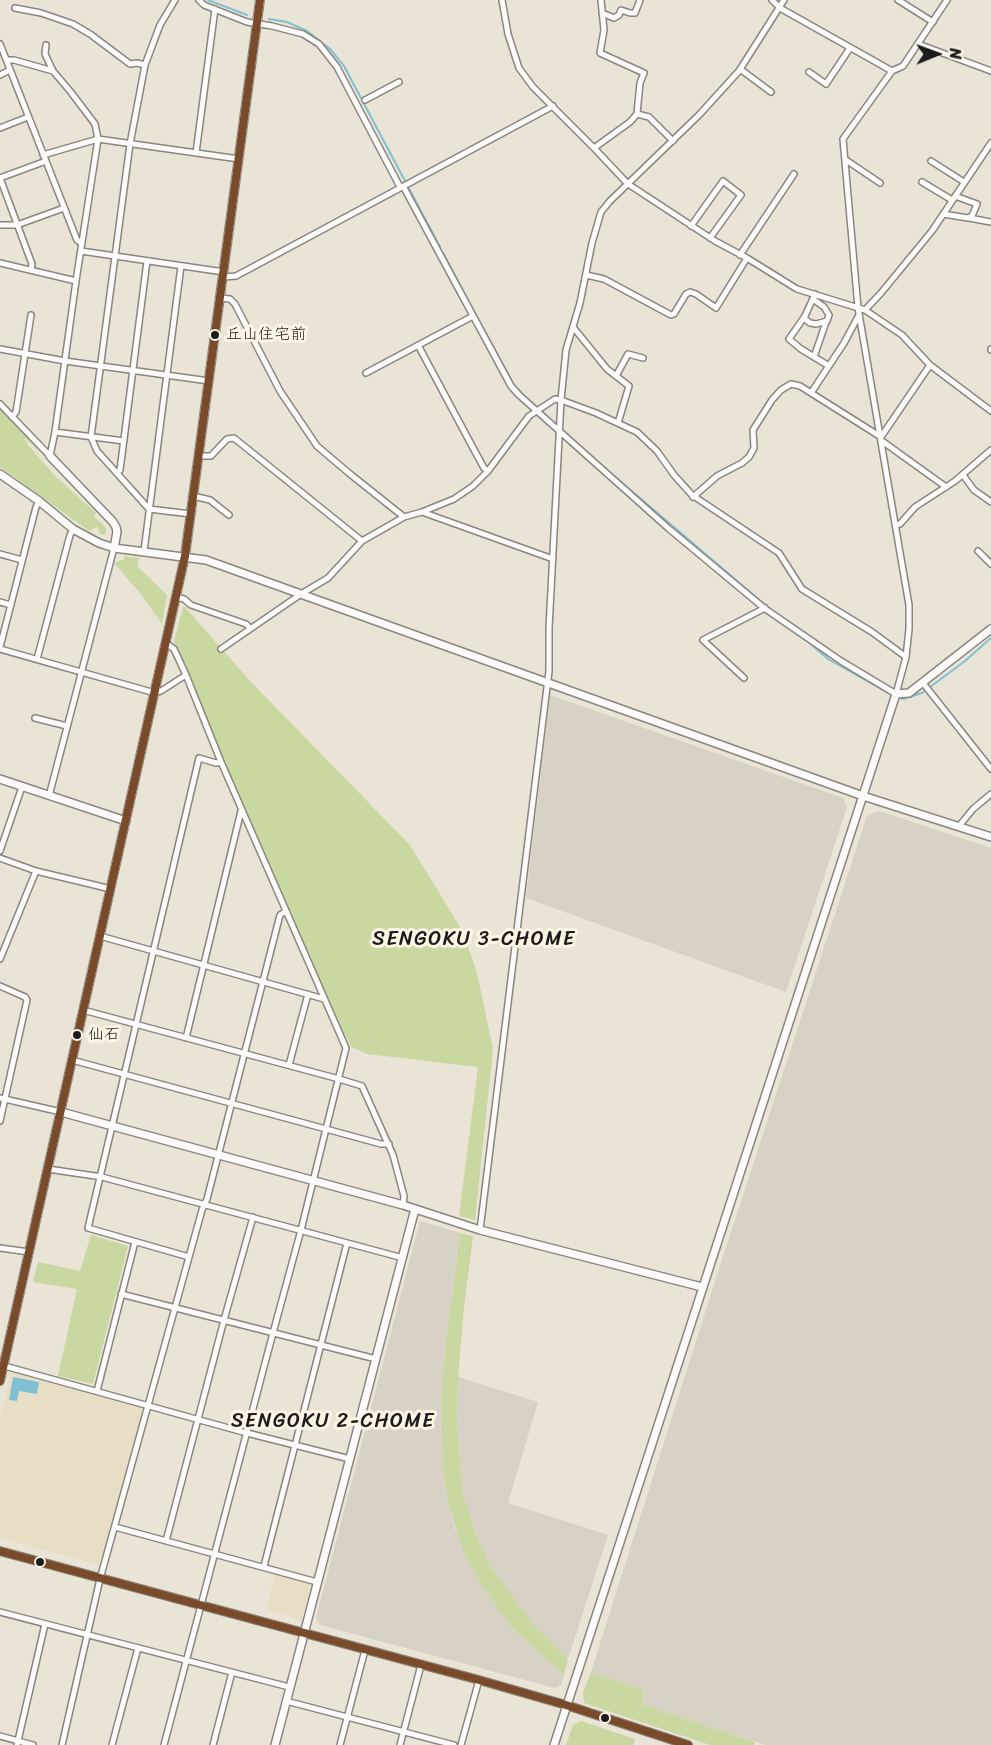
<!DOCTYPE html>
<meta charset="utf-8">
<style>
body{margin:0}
#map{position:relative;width:991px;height:1745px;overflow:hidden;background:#e9e4d5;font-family:Sriracha,sans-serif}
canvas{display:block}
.north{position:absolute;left:907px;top:24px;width:60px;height:60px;-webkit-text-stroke:4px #fcf5e5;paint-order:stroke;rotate:89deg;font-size:16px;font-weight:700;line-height:24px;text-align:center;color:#1c1c1c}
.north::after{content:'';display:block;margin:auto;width:21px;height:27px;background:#1c1c1c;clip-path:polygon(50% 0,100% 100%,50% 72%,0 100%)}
</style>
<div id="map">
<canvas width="991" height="1745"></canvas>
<div class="north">N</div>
</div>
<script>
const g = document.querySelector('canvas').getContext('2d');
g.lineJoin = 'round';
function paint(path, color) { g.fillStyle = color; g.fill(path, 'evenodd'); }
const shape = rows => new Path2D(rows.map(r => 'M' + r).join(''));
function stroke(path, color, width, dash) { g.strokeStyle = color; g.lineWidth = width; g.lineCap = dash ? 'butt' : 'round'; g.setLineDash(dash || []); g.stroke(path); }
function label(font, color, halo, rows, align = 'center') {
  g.font = font + ' Sriracha,"Klee One",sans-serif'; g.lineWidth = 6; g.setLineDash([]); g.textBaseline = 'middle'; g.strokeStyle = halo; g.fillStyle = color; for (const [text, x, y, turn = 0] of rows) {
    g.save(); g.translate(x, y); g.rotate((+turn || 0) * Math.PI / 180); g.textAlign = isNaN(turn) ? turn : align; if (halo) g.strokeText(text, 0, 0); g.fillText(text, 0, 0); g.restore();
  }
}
paint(shape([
 [11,1372,141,1408,143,1411,100,1565,0,1538,0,1421],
 [275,1573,310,1583,311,1586,302,1620,266,1610]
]), '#e8dec6');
paint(shape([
 [550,695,843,798,847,807,786,992,526,898],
 [879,811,991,848,991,1745,765,1745,642,1704,644,1690,591,1672,718,1272,867,816],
 [420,1221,460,1233,446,1342,441,1395,443,1471,449,1507,455,1529,477,1578,495,1605,510,1626,564,1675,561,1685,555,1688,320,1625,316,1618],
 [458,1377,538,1402,508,1503,608,1535,568,1659,533,1624,511,1596,491,1567,476,1535,462,1489,457,1423]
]), '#d7d2c5');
paint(shape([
 [0,407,45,458,24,437,28,445,56,477,96,513,94,516,106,528,106,533,104,535,100,534,98,528,96,527,89,531,0,467],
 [124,556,139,558,137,566,167,595,162,624,140,593,114,563,124,559],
 [183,607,185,607,249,680,410,845,463,932,477,973,493,1049,475,1220,459,1216,478,1067,367,1054,352,1047,344,1034,226,769,189,673,174,641],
 [460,1233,473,1236,464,1307,458,1377,457,1423,462,1489,476,1535,491,1567,533,1624,568,1659,564,1675,510,1626,495,1605,477,1578,463,1551,449,1507,443,1471,441,1395,446,1342],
 [91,1235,128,1246,93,1384,58,1376,77,1289,33,1282,38,1262,80,1271],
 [591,1672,644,1690,642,1704,755,1742,754,1745,710,1745,584,1703,583,1693],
 [581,1721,635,1739,633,1745,566,1745,573,1725]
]), '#c9d8a1');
paint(shape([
 [13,1377,39,1382,37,1394,19,1391,17,1401,9,1400]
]), '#81c0d3');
stroke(shape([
 [208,0,247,15],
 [269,19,287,22,307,31,330,49,344,66,440,247],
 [443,253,468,300],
 [484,330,514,385,531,403],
 [594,459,770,609],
 [804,638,828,659,892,695,903,699,922,693,965,661,991,638]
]), '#81c0d3', 2);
const minor = shape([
 [175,0,160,25,145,65,130,144,91,437,97,451,149,509,191,514],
 [199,0,204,5,247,22,272,26,303,34,319,44,337,67,400,187],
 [502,0,508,34,519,68,533,87,594,148,628,184,715,241,747,258,797,289,865,310,902,335,930,365,991,411],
 [772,0,780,8,892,71],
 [898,0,933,22],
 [15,8,41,13,73,24,90,34,130,64,137,63,145,65],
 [602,13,614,18,619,15,621,10,630,13,635,13,640,0],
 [0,44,75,235,77,240,81,243],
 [918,44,991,71],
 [46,45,45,54,53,71],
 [740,69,771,92],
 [809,72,826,84,850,48],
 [0,75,10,70],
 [365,100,399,82],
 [637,114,649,117,673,141],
 [0,128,28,117],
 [594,148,630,122,637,114,640,83,644,73,600,53,604,30,601,0],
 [196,153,215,9],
 [43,155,98,139,239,159],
 [846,160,880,183],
 [931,161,964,182],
 [0,178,32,264,31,270],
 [0,178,46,161],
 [922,182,952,200],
 [403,186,511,386,519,395,668,528,764,608,841,661,896,694,906,657,909,629,909,605,858,308,843,139,892,71,903,66,947,0],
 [943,214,968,218,972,216,977,204,955,196],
 [969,218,991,222],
 [0,225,17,225,64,208],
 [691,226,723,181,741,195,710,238],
 [81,251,224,272],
 [740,255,794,174],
 [0,263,76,281],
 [586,275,604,279,671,315,674,314,686,294,690,292,696,294,716,308,747,258],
 [223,277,236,276,553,106],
 [815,294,805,316,789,339,801,349,829,366],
 [220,298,230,299,235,304,280,391,317,446,350,474,404,517],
 [865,310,881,293,932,231,991,143],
 [804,318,810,323,816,324,827,321,829,315,824,307,813,299],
 [573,327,607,369,629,386,618,423],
 [418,345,472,446,484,468,488,471],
 [0,349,65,361,209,381],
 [991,349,991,350],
 [814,357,826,322],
 [366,373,473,316],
 [616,376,628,354,643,358],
 [811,393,844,343,859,315],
 [0,404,50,456,55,432,76,281,98,139,95,124,70,91,53,71,14,60,8,60],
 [12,417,16,412,31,315],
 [55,432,124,441],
 [882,441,946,487],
 [199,456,211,456,227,439,234,438,362,541],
 [117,473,120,470,147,261],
 [963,475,974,490,991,502],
 [193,496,210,500,229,515],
 [693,497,717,476,742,463,749,457,754,448,753,430,772,400,781,390,791,384,800,386,881,437,930,365],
 [422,512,553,559],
 [897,525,900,524,915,507,955,481,991,450],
 [144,551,181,266],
 [978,551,991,564],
 [0,554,22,560],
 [176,597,184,599,191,605,246,624,250,628],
 [0,602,11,605],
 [0,647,36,507,39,501],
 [0,649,155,693,161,691,186,675],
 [221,649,301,594,328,578,362,541,404,517,422,512,454,499,473,486,488,471,529,416,555,399,561,400,596,413,637,432,657,451,674,475,692,495,779,553,802,589,872,632,906,657],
 [37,659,70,535,73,529],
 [744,678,703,640,765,608],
 [923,683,991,769],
 [35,718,67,726],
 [49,796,114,548],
 [959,826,973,809,991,794],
 [0,851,22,787],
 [0,858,36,871,111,889],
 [100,936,324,999],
 [0,959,36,871],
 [0,986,25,997,27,1000,0,1121],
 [83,1010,339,1079,362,1086,393,1155,404,1196,403,1205],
 [186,1038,241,811],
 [72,1060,381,1144,389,1144],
 [289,1065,308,994],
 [0,1098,61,1112],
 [48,1169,102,1177,403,1258],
 [480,1230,549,671,549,628,561,400,566,350,580,303,592,243,601,212,610,201,699,115,739,71,784,0],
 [0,1248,29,1252],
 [189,1257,88,1228,199,758,216,763,221,762],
 [121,1294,376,1359],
 [1,1365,243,1432,350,1459],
 [97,1391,135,1242],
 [115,1527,317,1582],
 [166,1541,224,1320,253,1217],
 [264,1566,347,1243],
 [0,1612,289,1687],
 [286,1701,454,1745],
 [0,1736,33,1745],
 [17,1745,45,1624],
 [62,1745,100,1579,202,1210,207,1199,280,915,286,911],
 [112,1745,138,1648],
 [164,1745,273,1333,301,1230,346,1048,221,762,186,675,174,649,166,643],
 [213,1745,232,1672],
 [340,1745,365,1650],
 [400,1745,421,1665],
 [461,1745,479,1680]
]);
const tertiary = shape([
 [50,456,113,522,116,527,117,532,114,548],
 [0,474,39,501,73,529,99,543,114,548,206,560,863,796,991,837],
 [0,779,126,821],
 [61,1112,403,1205,480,1230,702,1287],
 [0,1551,479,1680,566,1705,688,1745],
 [275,1745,415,1209],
 [554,1745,896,694,909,693,991,629]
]);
const secondary = shape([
 [0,1381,185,556,260,0]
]);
stroke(minor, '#89867f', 8);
stroke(tertiary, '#89867f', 10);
stroke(secondary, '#89867f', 10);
stroke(minor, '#fcfbf9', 5);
stroke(tertiary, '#fcfbf9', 7);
stroke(secondary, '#fcfbf9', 8);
stroke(shape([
 [0,1381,185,556,260,0],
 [0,1551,479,1680,566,1705,688,1745]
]), '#7a4b2a', 8);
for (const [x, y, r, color] of [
 [215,335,5,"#1c1c1c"],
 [77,1035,5,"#1c1c1c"],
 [40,1562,5,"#1c1c1c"],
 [605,1718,5,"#1c1c1c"]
]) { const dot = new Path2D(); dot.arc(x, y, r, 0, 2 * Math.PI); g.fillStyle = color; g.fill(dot); stroke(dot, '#fcf5e5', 2); }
label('16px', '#1c1c1c', '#fcf5e5', [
 ["丘山住宅前",226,335],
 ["仙石",88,1035]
], 'left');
g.letterSpacing = '1.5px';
label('20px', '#1c1c1c', '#fcf5e5', [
 ["SENGOKU 3-CHOME",474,940],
 ["SENGOKU 2-CHOME",333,1422]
]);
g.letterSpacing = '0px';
</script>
